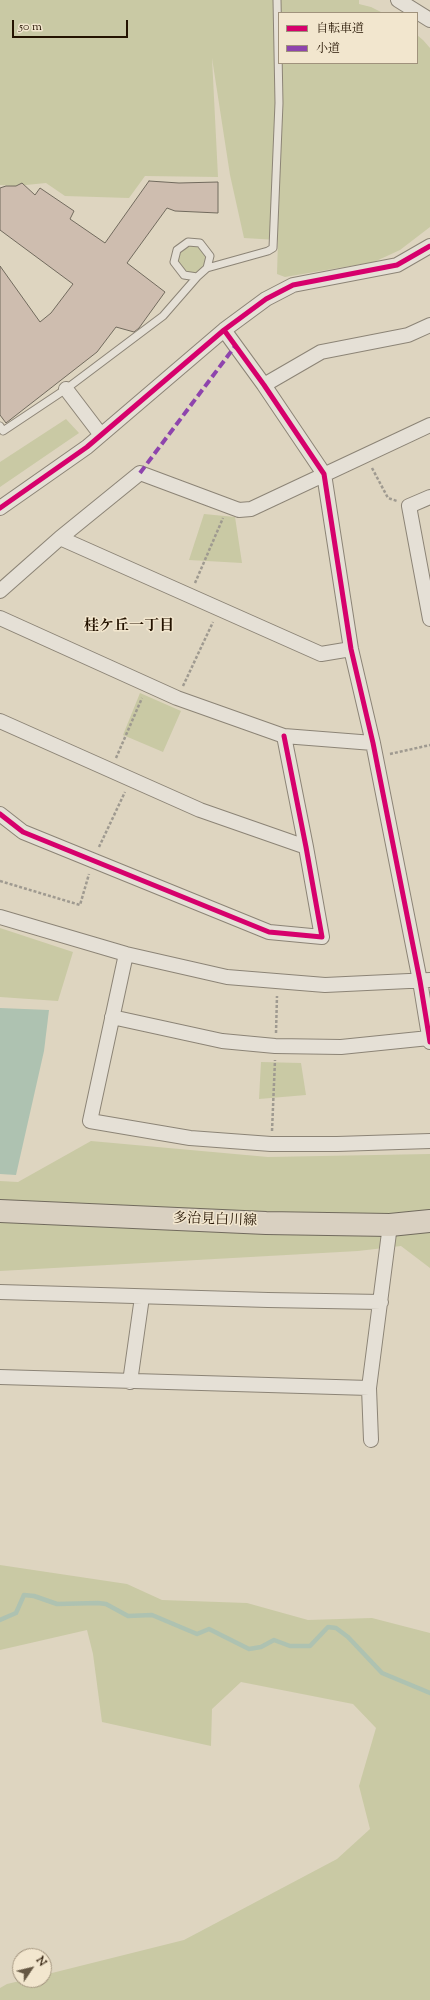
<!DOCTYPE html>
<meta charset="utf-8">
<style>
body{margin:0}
#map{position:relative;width:430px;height:2000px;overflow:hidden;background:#ded5c0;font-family:"Sorts Mill Goudy","Noto Serif JP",serif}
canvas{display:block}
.legend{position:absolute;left:278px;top:12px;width:140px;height:52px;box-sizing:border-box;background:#f2e6ce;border:1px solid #a0927c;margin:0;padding:5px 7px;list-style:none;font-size:12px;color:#241300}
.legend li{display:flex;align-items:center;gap:8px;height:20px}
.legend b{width:20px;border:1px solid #a0927c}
.north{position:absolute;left:12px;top:1948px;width:40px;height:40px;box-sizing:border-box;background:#f2e6ce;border:1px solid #a0927c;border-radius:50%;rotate:55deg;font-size:11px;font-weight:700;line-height:16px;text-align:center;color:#241300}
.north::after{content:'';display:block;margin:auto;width:14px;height:18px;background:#655743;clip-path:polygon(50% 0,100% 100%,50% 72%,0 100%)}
.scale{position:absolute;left:12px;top:20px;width:116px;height:18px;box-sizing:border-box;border:2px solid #241300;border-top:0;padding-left:5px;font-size:12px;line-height:14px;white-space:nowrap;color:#241300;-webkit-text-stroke:3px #f2e6ce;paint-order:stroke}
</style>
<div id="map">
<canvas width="430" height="2000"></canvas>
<ul class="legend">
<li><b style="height:5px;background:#d6006c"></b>自転車道</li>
<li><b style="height:5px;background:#8e44ad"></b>小道</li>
</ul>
<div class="north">N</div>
<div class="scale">50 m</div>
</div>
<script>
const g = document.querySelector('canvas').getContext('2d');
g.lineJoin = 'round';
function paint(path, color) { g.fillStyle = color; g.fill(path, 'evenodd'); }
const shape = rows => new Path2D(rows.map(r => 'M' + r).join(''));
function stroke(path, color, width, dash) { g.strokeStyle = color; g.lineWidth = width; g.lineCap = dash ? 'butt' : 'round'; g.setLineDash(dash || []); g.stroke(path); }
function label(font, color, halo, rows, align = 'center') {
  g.font = font + ' "Sorts Mill Goudy","Noto Serif JP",serif'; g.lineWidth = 3; g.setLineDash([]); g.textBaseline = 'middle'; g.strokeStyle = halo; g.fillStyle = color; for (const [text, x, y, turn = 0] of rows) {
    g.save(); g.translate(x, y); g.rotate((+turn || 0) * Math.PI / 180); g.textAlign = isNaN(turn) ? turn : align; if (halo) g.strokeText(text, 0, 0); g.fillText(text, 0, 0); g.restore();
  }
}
paint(shape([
 [0,0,359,0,359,4,371,7,383,13,279,13,279,63,417,63,417,35,423,40,430,48,430,227,400,250,374,262,285,277,277,274,278,240,244,238,230,175,212,58,218,177,145,176,129,198,65,196,46,183,16,186,0,185],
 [188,242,200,243,210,256,207,268,197,277,184,275,174,262,177,250],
 [66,419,79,433,0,487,0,462],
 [204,514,235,517,242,563,189,560],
 [140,693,181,711,163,752,123,735],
 [0,928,73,952,58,1001,0,997],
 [261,1062,301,1063,306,1095,259,1099],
 [91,1141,268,1157,430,1154,430,1268,401,1246,358,1251,0,1271,0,1181,18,1182],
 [0,1565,127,1584,162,1600,247,1603,308,1620,372,1618,430,1633,430,2000,0,2000,0,1988,7,1984,24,1980,44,1980,44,1975,184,1940,337,1859,370,1829,359,1786,376,1728,353,1704,241,1682,212,1709,211,1746,102,1722,93,1654,87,1630,0,1650]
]), '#c9c9a4');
paint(shape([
 [0,1008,49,1010,44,1051,16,1175,0,1174]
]), '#aec2b1');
stroke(shape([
 [0,1620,16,1613,24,1595,34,1596,57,1604,98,1603,106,1604,128,1616,152,1615,197,1634,209,1629,249,1649,261,1647,274,1640,290,1646,310,1646,328,1627,336,1628,348,1637,382,1673,430,1693]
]), '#aec2b1', 4.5);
const building = shape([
 [149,181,179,183,218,182,218,213,175,211,167,208,127,263,165,292,139,328,134,332,116,327,97,352,6,423,0,415,0,266,40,322,51,313,73,284,0,230,0,188,6,186,16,186,22,183,35,195,40,188,74,211,70,219,105,243,149,181]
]);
paint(building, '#cebdaf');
stroke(building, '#716a5d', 1);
const service = shape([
 [207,268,210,256,200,243,188,242,177,250,174,262,184,275,197,277,207,268,268,251,273,248,279,103,277,0],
 [0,426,3,431,66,389,163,316,197,277]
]);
const minor = shape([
 [398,0,430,20],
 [224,330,264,385,324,474,351,649,373,743,420,981,430,1042],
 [264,385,321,352,408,335,430,325],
 [66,389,101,435],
 [430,497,409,506,430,619],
 [0,508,87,447,224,330,266,299,293,285,397,265,430,246],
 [60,538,321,654,351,649],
 [0,591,60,538,140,473,239,510,251,509,430,425],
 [0,618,177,698,284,736,373,743],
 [0,721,200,810,306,847],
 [0,814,23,832,269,932,322,937,306,847,284,736],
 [0,917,126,954,227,977,325,985,430,980],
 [126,954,90,1121,190,1138,271,1144,337,1144,430,1141],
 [112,1017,222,1041,275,1046,341,1047,429,1038],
 [0,1292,268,1300,381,1302],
 [0,1377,369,1388],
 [130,1382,142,1297],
 [371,1440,369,1388,390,1225]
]);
const primary = shape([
 [0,1211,266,1223,390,1225,430,1221]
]);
stroke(service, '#8c8476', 9);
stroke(minor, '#8c8476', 16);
stroke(primary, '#716a5d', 24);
stroke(shape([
 [372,468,388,498,397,501],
 [195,583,223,518],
 [183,686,213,622],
 [390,754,430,745],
 [116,758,142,698],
 [99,847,125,792],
 [0,881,80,905,89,874],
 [276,1033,277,996],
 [272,1131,275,1060]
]), '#9f9a90', 2.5, [3, 2]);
stroke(service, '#e5e0d6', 7);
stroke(minor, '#e5e0d6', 14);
stroke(primary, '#d9d0c1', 22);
stroke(shape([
 [140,473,236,345]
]), '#8e44ad', 4, [8, 4]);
stroke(shape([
 [224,330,264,385,324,474,351,649,373,743,420,981,430,1042],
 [0,508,87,447,224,330,266,299,293,285,397,265,430,246],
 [0,814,23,832,269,932,322,937,306,847,284,736]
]), '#d6006c', 5);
label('14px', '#241300', '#f2e6ce', [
 ["多治見白川線",215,1221,2]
]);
label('bold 15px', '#241300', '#f2e6ce', [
 ["桂ケ丘一丁目",129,627]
]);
</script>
